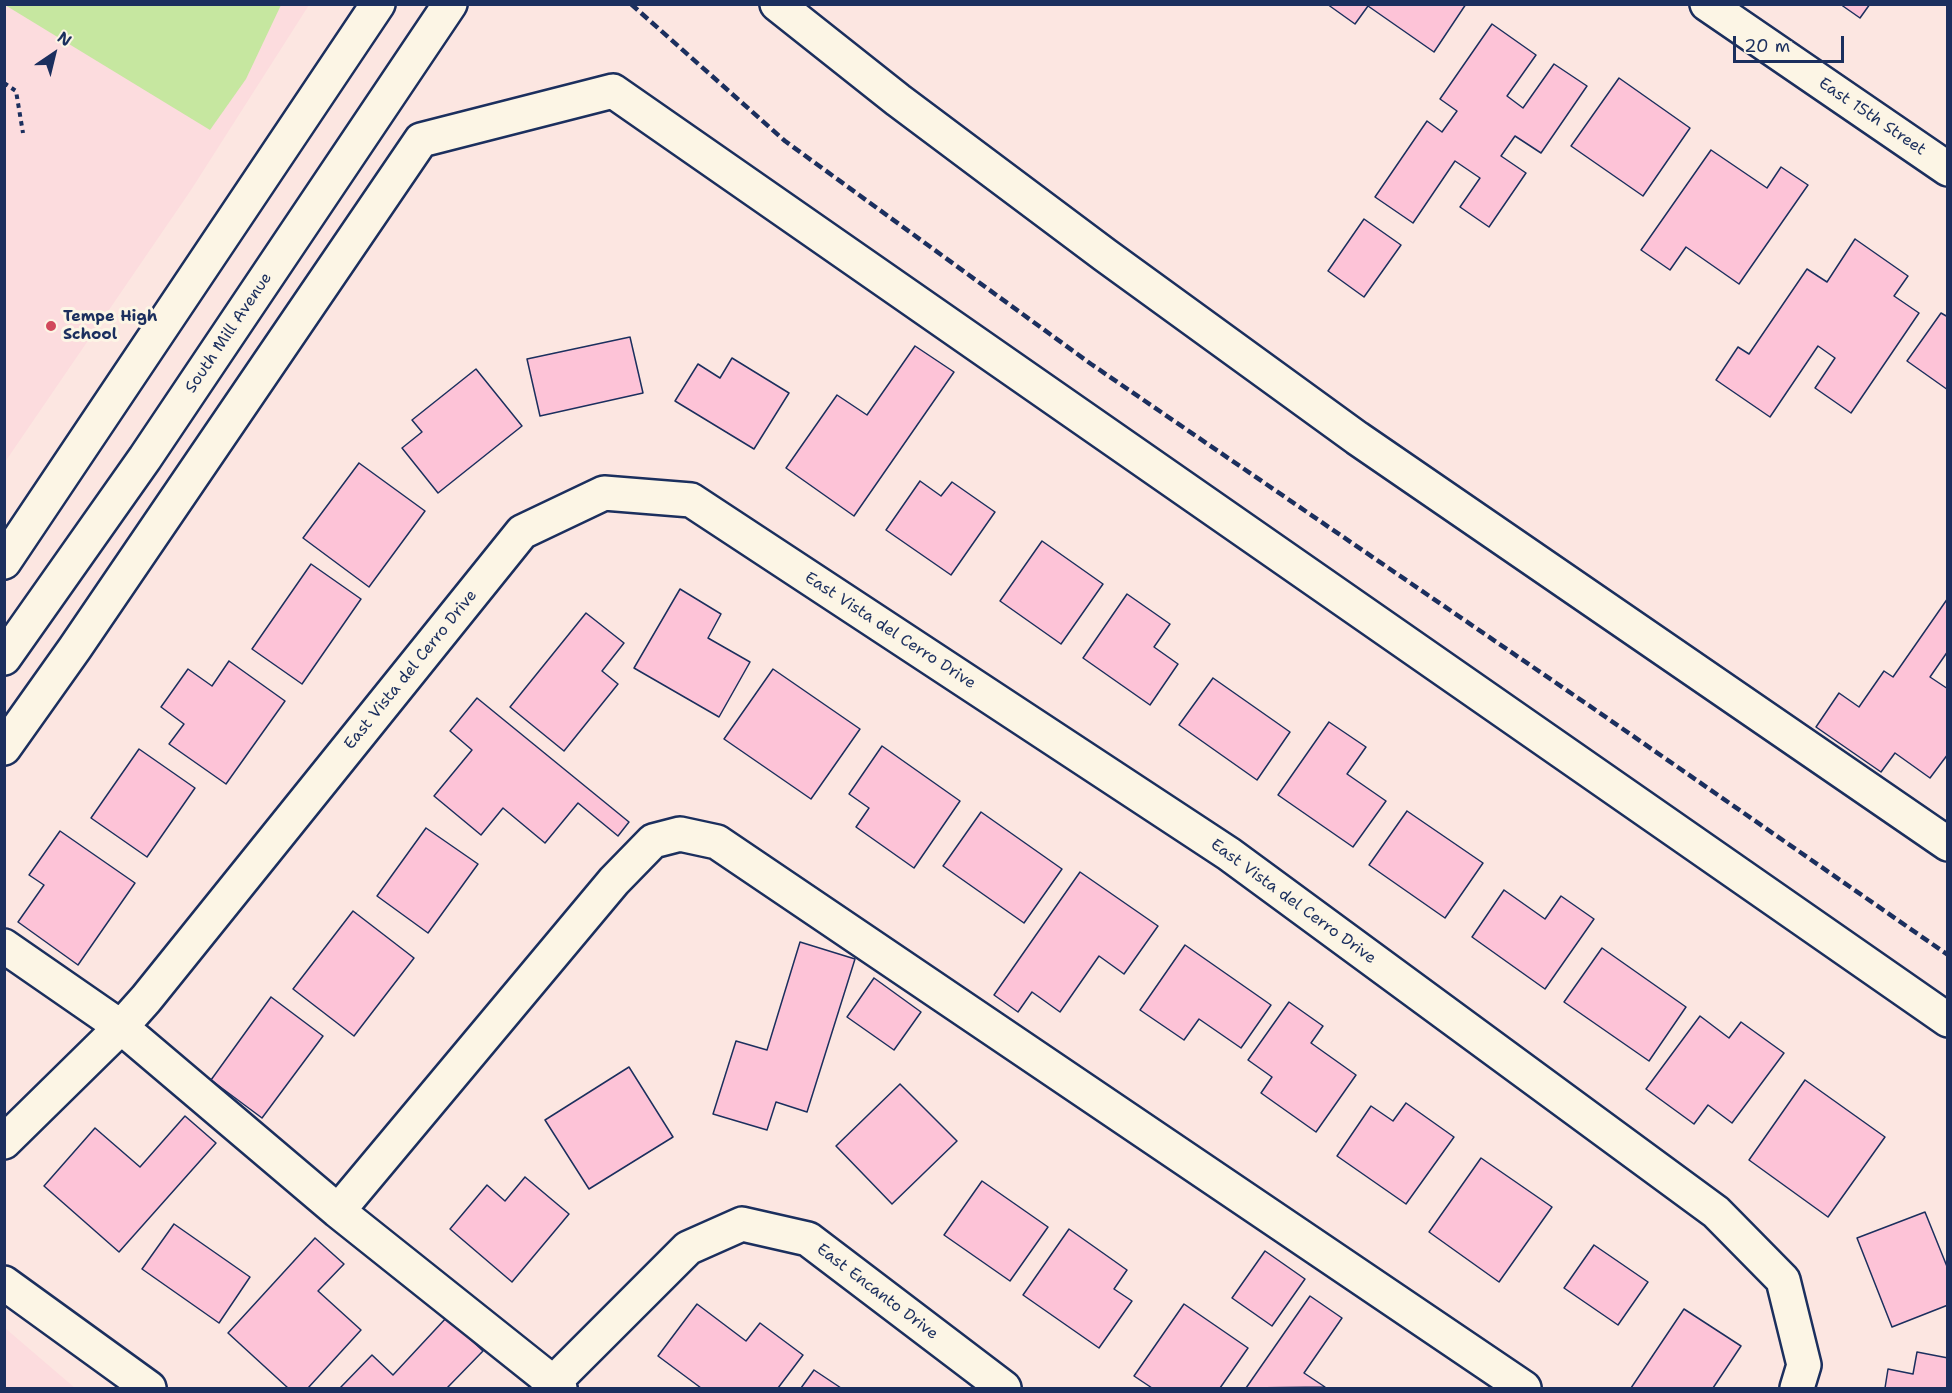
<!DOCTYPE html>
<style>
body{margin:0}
#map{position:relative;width:1952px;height:1393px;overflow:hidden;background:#fce6e1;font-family:"Shantell Sans",sans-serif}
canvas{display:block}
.frame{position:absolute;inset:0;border:6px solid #1b2f5e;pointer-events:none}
.north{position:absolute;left:24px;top:24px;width:60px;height:60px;-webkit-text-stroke:4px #fcf5e5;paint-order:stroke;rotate:35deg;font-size:16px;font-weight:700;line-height:24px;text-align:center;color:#1b2f5e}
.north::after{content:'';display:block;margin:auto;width:21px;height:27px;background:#1b2f5e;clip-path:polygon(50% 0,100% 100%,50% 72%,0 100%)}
.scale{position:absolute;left:1733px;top:36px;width:111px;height:27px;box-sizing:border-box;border:3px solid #1b2f5e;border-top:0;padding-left:8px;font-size:18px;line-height:21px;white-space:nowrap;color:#1b2f5e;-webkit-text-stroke:4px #fcf5e5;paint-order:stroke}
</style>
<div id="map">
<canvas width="1952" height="1393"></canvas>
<div class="frame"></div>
<div class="north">N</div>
<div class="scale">20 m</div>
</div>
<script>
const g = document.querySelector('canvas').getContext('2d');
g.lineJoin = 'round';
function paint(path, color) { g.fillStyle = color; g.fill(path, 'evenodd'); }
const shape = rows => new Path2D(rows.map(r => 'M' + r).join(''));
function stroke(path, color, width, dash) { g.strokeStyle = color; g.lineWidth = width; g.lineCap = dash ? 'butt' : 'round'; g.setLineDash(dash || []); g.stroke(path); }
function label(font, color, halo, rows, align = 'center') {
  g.font = font + ' "Shantell Sans",sans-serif'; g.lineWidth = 6; g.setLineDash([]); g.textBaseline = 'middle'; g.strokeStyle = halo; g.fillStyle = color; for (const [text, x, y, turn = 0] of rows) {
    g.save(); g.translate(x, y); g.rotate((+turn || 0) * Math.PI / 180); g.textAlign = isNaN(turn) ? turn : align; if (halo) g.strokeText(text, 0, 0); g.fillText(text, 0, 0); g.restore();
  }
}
paint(shape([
 [5,5,309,5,191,190,5,462],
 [5,1328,75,1388,5,1388]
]), '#fcdcde');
paint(shape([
 [5,5,281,5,246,79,210,130]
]), '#c6e7a0');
const building = shape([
 [1327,4,1466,4,1434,52,1368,6,1355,24,1327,4],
 [1840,4,1870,4,1860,18,1840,4],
 [1492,24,1536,55,1507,96,1523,108,1554,64,1587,86,1541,153,1515,136,1501,156,1526,173,1489,227,1460,207,1480,178,1455,161,1413,223,1375,197,1427,121,1442,132,1457,111,1440,99,1492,24],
 [1619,78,1690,128,1643,196,1571,146,1619,78],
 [1711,150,1767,188,1781,167,1808,185,1739,284,1686,247,1670,270,1641,250,1711,150],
 [1364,219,1401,245,1364,297,1328,271,1364,219],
 [1855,239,1908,276,1894,296,1919,313,1851,413,1815,388,1835,358,1818,346,1770,417,1716,380,1738,347,1749,354,1807,269,1827,282,1855,239],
 [1941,313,1948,317,1948,390,1907,361,1941,313],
 [630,337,643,393,540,416,527,359,630,337],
 [915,346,954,372,854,516,786,468,837,395,867,415,915,346],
 [732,358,789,393,754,449,675,401,698,364,720,378,732,358],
 [476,369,522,426,438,493,402,448,422,432,412,420,476,369],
 [359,463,425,511,369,587,303,538,359,463],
 [920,481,941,496,952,482,995,512,951,575,886,530,920,481],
 [1042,541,1103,584,1061,644,1000,601,1042,541],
 [311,564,361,599,302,684,252,649,311,564],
 [680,589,721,614,708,638,750,662,719,717,634,668,680,589],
 [1127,594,1170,624,1154,647,1178,664,1150,705,1083,658,1127,594],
 [1948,598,1948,651,1930,677,1948,689,1948,754,1930,778,1895,753,1881,772,1816,727,1839,693,1859,707,1884,671,1893,677,1948,598],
 [586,613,624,643,602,671,618,684,564,751,510,707,586,613],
 [229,661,285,701,226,784,169,744,184,724,161,707,188,669,212,686,229,661],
 [773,669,860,729,811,799,724,739,773,669],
 [1213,678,1290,732,1257,780,1179,725,1213,678],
 [477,698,629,822,618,836,578,803,545,843,503,808,481,835,434,796,472,750,450,731,477,698],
 [1329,722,1366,747,1347,774,1386,801,1353,847,1278,795,1329,722],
 [882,746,960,801,914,868,856,827,869,808,849,794,882,746],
 [139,749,195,788,147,857,91,818,139,749],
 [1407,811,1483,863,1445,918,1369,865,1407,811],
 [981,812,1062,869,1024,923,943,866,981,812],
 [426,828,478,864,428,933,377,896,426,828],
 [60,831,135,883,78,965,18,922,44,885,29,875,60,831],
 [1080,872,1158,926,1124,974,1099,956,1060,1012,1032,992,1018,1012,994,995,1080,872],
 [1504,890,1545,919,1561,896,1594,919,1545,989,1472,937,1504,890],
 [353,911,414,958,354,1036,293,989,353,911],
 [800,942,855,959,807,1112,776,1102,767,1130,713,1114,736,1041,767,1050,800,942],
 [1185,945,1271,1005,1241,1048,1199,1019,1184,1040,1140,1010,1185,945],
 [1602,948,1686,1007,1649,1061,1564,1002,1602,948],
 [874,978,921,1012,894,1050,847,1017,874,978],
 [271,997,323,1036,262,1118,211,1080,271,997],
 [1289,1002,1323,1026,1311,1043,1356,1075,1316,1132,1261,1093,1272,1077,1248,1060,1289,1002],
 [1700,1016,1729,1038,1741,1022,1784,1053,1732,1123,1708,1105,1694,1124,1646,1089,1700,1016],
 [629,1067,673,1137,589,1189,545,1120,629,1067],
 [1805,1080,1885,1137,1828,1217,1749,1160,1805,1080],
 [900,1084,957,1141,892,1204,836,1146,900,1084],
 [1406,1103,1454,1137,1406,1204,1337,1156,1371,1106,1393,1121,1406,1103],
 [185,1116,216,1143,119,1252,44,1186,95,1128,140,1167,185,1116],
 [1481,1158,1552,1207,1499,1282,1429,1232,1481,1158],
 [525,1177,569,1214,512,1282,450,1229,487,1185,505,1201,525,1177],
 [982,1181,1048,1227,1010,1281,944,1235,982,1181],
 [1925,1212,1948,1269,1948,1305,1892,1327,1857,1238,1925,1212],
 [174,1224,250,1277,219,1323,142,1269,174,1224],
 [1069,1229,1127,1270,1114,1289,1132,1301,1099,1348,1023,1295,1069,1229],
 [315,1238,344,1264,318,1291,361,1330,308,1388,288,1388,228,1333,315,1238],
 [1594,1245,1648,1282,1618,1325,1564,1288,1594,1245],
 [1265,1251,1305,1279,1272,1326,1232,1298,1265,1251],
 [1310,1296,1342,1318,1304,1373,1325,1387,1246,1388,1310,1296],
 [697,1304,746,1341,760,1323,803,1355,778,1388,701,1388,658,1356,697,1304],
 [1184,1304,1248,1348,1220,1388,1152,1388,1134,1376,1184,1304],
 [1684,1309,1741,1346,1713,1388,1631,1388,1684,1309],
 [447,1317,483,1351,447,1388,340,1388,372,1355,393,1375,447,1317],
 [1917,1352,1948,1358,1948,1388,1885,1388,1888,1369,1913,1374,1917,1352],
 [814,1370,841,1388,801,1388,814,1370]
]);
paint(building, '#fdc3d7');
stroke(building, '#1b2f5e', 1.5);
const minor = shape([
 [777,4,898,100,1105,255,1357,438,1948,844],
 [1707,4,1948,169],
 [4,748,75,648,421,140,613,91,1948,1020],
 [4,946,121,1027,338,1211,560,1388],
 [4,1142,121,1027,146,999,522,532,604,493,691,500,1229,854,1716,1212,1783,1280,1804,1365,1797,1388],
 [338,1211,614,881,653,841,680,834,717,842,1524,1388],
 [4,1283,149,1388],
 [548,1388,688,1248,742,1224,808,1239,1004,1388]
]);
const major = shape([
 [4,562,378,4],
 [4,658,145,458,450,4]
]);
stroke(minor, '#1b2f5e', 38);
stroke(major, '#1b2f5e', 38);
stroke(shape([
 [4,83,16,91,23,133]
]), '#1b2f5e', 4, [4.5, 4.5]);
stroke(minor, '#fcf5e5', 33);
stroke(major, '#fcf5e5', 33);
stroke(shape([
 [631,4,785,141,1091,364,1597,711,1948,955]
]), '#1b2f5e', 4.5, [9, 4.5]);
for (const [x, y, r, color] of [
 [51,326,6,"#d1495b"]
]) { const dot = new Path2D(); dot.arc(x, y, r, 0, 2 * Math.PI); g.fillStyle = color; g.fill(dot); stroke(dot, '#fcf5e5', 2); }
label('16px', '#1b2f5e', '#fcf5e5', [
 ["East 15th Street",1872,117,34],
 ["South Mill Avenue",229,333,-56],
 ["East Vista del Cerro Drive",890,631,33],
 ["East Vista del Cerro Drive",411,670,-51],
 ["East Vista del Cerro Drive",1293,902,36],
 ["East Encanto Drive",877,1292,37]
]);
label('bold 16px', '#1b2f5e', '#fcf5e5', [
 ["Tempe High",63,317],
 ["School",63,335]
], 'left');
</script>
